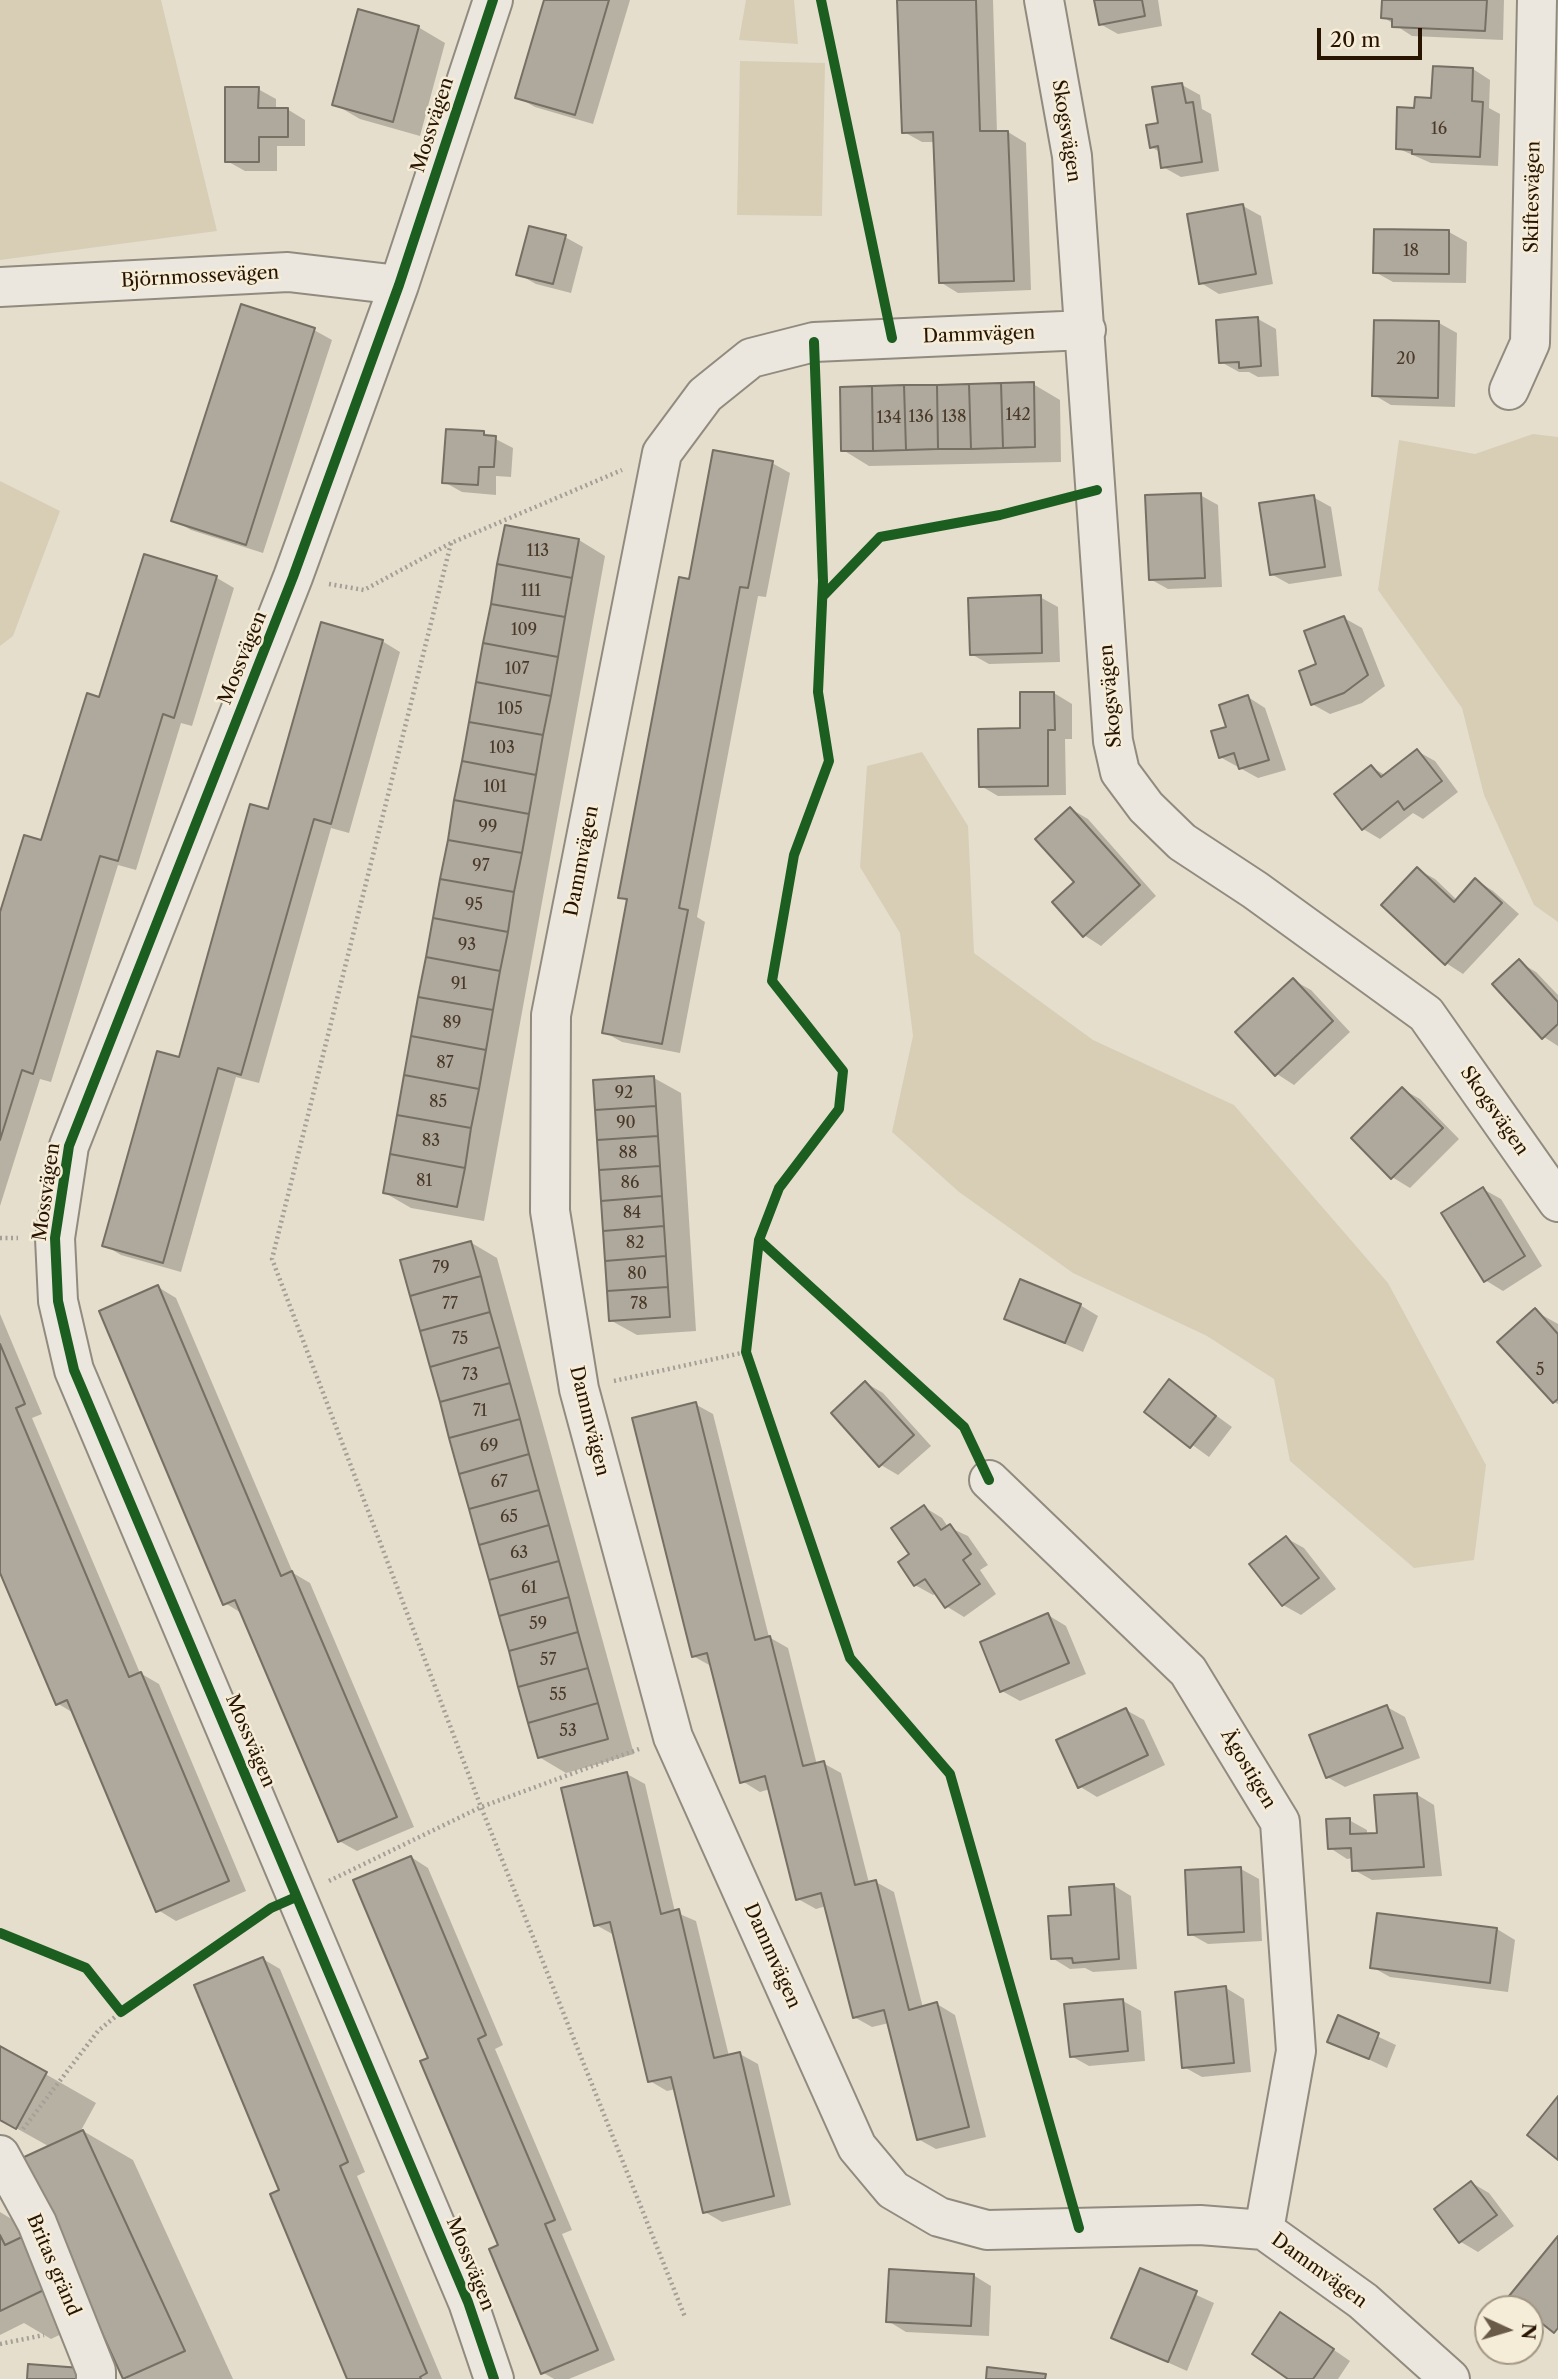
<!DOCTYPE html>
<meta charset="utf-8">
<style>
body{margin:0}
#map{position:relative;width:1558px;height:2379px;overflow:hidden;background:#e5decd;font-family:"Libre Caslon Text",serif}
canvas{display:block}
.north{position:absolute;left:1474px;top:2295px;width:70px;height:70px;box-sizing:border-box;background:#f5edd8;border:2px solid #a39682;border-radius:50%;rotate:94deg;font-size:19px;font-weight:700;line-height:28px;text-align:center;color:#281401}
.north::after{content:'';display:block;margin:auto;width:24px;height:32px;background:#6a5b48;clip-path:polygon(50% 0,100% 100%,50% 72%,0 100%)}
.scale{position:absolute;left:1317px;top:28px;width:105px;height:32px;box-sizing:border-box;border:4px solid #281401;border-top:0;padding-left:9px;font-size:21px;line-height:24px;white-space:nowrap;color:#281401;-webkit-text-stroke:5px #f5edd8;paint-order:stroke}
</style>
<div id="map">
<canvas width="1558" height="2379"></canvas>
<div class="north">N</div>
<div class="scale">20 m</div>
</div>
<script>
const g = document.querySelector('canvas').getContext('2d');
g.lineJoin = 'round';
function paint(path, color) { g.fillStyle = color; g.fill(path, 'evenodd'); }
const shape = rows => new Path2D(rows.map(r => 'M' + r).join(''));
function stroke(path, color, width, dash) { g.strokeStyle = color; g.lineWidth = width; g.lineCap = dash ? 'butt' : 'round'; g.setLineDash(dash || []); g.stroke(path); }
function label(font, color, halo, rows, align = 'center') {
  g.font = font + ' "Libre Caslon Text",serif'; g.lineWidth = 5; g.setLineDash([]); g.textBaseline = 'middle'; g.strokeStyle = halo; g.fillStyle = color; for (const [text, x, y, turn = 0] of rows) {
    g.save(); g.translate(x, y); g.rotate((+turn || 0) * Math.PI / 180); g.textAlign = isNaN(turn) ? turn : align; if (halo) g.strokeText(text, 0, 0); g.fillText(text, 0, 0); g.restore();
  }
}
paint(shape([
 [0,0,161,0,217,231,0,260],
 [746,0,794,0,798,44,739,40],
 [740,61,825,63,822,216,737,215],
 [1533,434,1558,437,1558,922,1534,905,1484,795,1462,708,1378,590,1399,440,1475,454],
 [0,481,60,511,13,636,0,646],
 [922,752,968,826,974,953,1093,1040,1234,1105,1388,1283,1486,1465,1474,1560,1414,1568,1290,1461,1274,1379,1207,1336,1073,1273,959,1192,892,1132,913,1036,900,933,860,867,867,766]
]), '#d8ceb5');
paint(shape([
 [546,0,630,0,593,124,535,107,517,97],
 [899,0,993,0,997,133,1008,132,1026,143,1031,290,958,293,940,282,935,142,922,142,904,132],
 [1096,0,1158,0,1162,26,1118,34,1100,24],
 [1384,0,1504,0,1503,40,1412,36,1383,17],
 [418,27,445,43,420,136,360,119,334,104],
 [1473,69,1490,80,1489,108,1500,114,1498,166,1431,163,1397,148,1416,109],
 [1182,85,1200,95,1202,109,1211,114,1219,171,1181,177,1163,167,1160,152,1151,147],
 [258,89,276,99,276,109,287,109,305,120,305,146,277,146,277,171,245,171,227,161],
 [1243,206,1261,216,1273,284,1219,294,1201,283],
 [1449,232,1467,242,1466,283,1393,282,1375,272],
 [565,237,583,247,571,293,536,284,518,274],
 [1258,319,1276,329,1279,376,1258,377,1249,372,1239,372,1221,362],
 [1375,322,1439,323,1457,333,1455,407,1391,405,1374,395],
 [314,330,332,340,263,553,191,530,173,520],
 [1033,384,1060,400,1061,462,869,466,843,450],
 [484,433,513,448,511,477,496,476,496,495,462,492,444,482],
 [772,463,790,473,766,597,758,596,697,917,705,922,680,1053,622,1042,604,1032,628,902,620,897,690,581],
 [1200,495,1218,505,1222,587,1168,589,1150,579],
 [1313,497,1331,507,1342,576,1289,584,1271,574],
 [579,540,605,556,484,1221,411,1208,385,1193],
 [145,556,217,578,234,588,192,726,181,723,136,870,118,865,51,1082,40,1079,0,1206,0,918,42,842,101,699],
 [1040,597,1058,607,1060,662,989,664,971,654],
 [1344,618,1362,628,1385,686,1362,703,1330,714,1312,704,1318,665],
 [382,641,400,652,349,833,331,828,259,1083,236,1077,181,1272,121,1255,104,1245,180,1059,270,811],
 [1054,693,1072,704,1072,739,1065,739,1066,795,998,796,981,786],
 [1248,697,1265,708,1286,770,1258,778,1220,757,1228,728],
 [1417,751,1435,761,1458,792,1423,819,1413,813,1380,839,1363,829,1371,767,1385,775],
 [1071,809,1088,819,1156,896,1101,946,1084,935],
 [1417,869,1435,879,1457,900,1476,880,1493,891,1519,914,1463,974,1446,963],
 [1519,962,1536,972,1558,995,1558,1046,1544,1037],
 [1293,980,1311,990,1350,1032,1294,1085,1277,1074],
 [654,1078,681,1093,696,1331,637,1335,610,1320],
 [1402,1089,1420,1099,1459,1139,1410,1188,1392,1177],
 [1483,1189,1501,1199,1542,1266,1503,1291,1485,1280],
 [470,1242,497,1258,634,1754,566,1773,539,1757],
 [158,1287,176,1298,293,1573,310,1583,414,1827,357,1851,339,1841,243,1614,225,1603],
 [1080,1305,1098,1316,1083,1352,1006,1318],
 [1535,1311,1558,1324,1558,1404,1554,1402],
 [0,1314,42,1414,32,1418,140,1673,159,1684,246,1891,176,1921,158,1910,75,1714,57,1703,0,1569],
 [1170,1382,1232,1427,1209,1457,1147,1412],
 [866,1383,883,1393,931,1446,898,1475,881,1465],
 [695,1404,713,1414,769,1637,788,1648,817,1765,823,1763,841,1773,869,1883,876,1882,894,1892,923,2008,937,2004,955,2015,986,2137,936,2149,918,2139,889,2023,872,2027,854,2017,826,1906,816,1909,798,1899,770,1789,760,1792,742,1781,711,1666,693,1656],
 [924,1507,942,1518,948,1527,968,1536,988,1565,980,1570,996,1594,964,1617,946,1606,937,1593,933,1595,915,1585],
 [1286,1538,1304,1548,1336,1589,1301,1615,1283,1605],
 [1048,1615,1066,1626,1086,1674,1020,1701,1002,1691],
 [1387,1707,1405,1717,1420,1758,1345,1787,1327,1777],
 [1126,1710,1144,1720,1165,1765,1097,1797,1079,1786],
 [627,1774,645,1784,675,1912,696,1921,729,2056,740,2054,758,2064,791,2205,722,2222,705,2212,676,2089,667,2091,650,2081,614,1935,596,1925],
 [1416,1794,1434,1805,1442,1876,1372,1880,1354,1870,1353,1858,1347,1859,1330,1848,1349,1820,1367,1830,1367,1835,1379,1834],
 [411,1857,428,1868,503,2045,495,2049,572,2230,562,2234,615,2360,569,2379,554,2379,542,2372,500,2246,431,2059],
 [1241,1869,1259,1879,1262,1941,1208,1944,1190,1934],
 [1113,1885,1131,1896,1137,1969,1093,1972,1085,1968,1070,1969,1052,1958,1073,1916],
 [1497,1929,1515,1940,1508,1992,1390,1977,1372,1967],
 [263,1959,280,1969,365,2172,357,2176,442,2379,349,2379,281,2191],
 [1226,1988,1244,1999,1251,2072,1202,2077,1184,2067],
 [1123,2001,1141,2011,1145,2061,1089,2066,1071,2056],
 [1338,2018,1396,2045,1387,2068,1329,2041],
 [0,2048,96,2103,79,2134,83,2131,133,2160,233,2379,127,2379,97,2317,51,2339,24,2323,0,2335,0,2212,33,2232,50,2147,0,2119],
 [1472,2183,1489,2193,1514,2226,1478,2252,1461,2242,1437,2209],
 [1141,2270,1214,2303,1187,2371,1113,2338],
 [973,2275,991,2286,989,2336,906,2332,888,2321],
 [1298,2325,1350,2361,1338,2379,1291,2379]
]), '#0003');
const building = shape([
 [544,0,609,0,575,115,515,98,544,0],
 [897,0,976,0,980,131,1008,131,1014,281,939,283,933,132,902,133,897,0],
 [1094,0,1142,0,1145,16,1099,25,1094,0],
 [1382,0,1487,0,1485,31,1392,27,1392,19,1381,18,1382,0],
 [358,9,419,26,393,122,332,105,358,9],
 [1433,66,1473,68,1472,101,1483,102,1480,157,1412,154,1412,150,1396,149,1397,107,1414,108,1415,97,1431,98,1433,66],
 [1182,83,1186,103,1193,102,1202,162,1161,168,1158,146,1150,148,1146,125,1158,123,1152,87,1182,83],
 [225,87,259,87,258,108,288,108,288,137,259,137,259,162,225,162,225,87],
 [1243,204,1256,274,1199,284,1187,214,1243,204],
 [529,226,566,235,553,284,516,275,529,226],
 [1374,229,1449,230,1449,274,1373,273,1374,229],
 [241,304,315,328,246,545,171,521,241,304],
 [1258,317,1261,366,1239,368,1239,362,1219,363,1216,320,1258,317],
 [1374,320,1439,321,1438,398,1372,396,1374,320],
 [1034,382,1035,447,1003,448,1001,383,1034,382],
 [1001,383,1003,448,971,449,969,384,1001,383],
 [969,384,971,449,938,449,937,385,969,384],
 [904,385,906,450,873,451,872,386,904,385],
 [904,385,937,385,938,449,906,450,904,385],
 [872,386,873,451,841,451,840,387,872,386],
 [446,429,484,431,484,435,496,436,494,467,479,467,478,485,442,483,446,429],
 [713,450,773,461,748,588,740,587,679,908,688,910,662,1044,602,1033,627,899,618,898,679,577,689,579,713,450],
 [1201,493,1205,578,1149,580,1145,495,1201,493],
 [1314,495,1325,567,1270,575,1259,503,1314,495],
 [505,525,579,539,572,578,497,564,505,525],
 [144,554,217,576,174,718,163,714,118,861,100,856,33,1074,22,1070,0,1140,0,912,24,835,41,840,87,693,99,697,144,554],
 [497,564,572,578,565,617,491,604,497,564],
 [1041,595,1042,653,970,655,968,598,1041,595],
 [491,604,565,617,558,657,483,643,491,604],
 [1344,616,1368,675,1344,693,1311,705,1299,671,1316,664,1304,631,1344,616],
 [321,622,383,640,331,824,314,819,241,1075,218,1068,163,1263,102,1246,157,1051,179,1057,250,804,268,809,321,622],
 [483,643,558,657,551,696,476,682,483,643],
 [476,682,551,696,543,735,469,722,476,682],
 [1020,692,1054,692,1055,730,1048,730,1048,786,979,787,978,729,1020,728,1020,692],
 [1248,695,1269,760,1239,769,1234,753,1219,758,1211,731,1226,727,1219,705,1248,695],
 [469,722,543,735,536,775,462,761,469,722],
 [1417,749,1442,781,1404,810,1398,801,1362,830,1334,794,1371,765,1381,777,1417,749],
 [462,761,536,775,529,814,454,800,462,761],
 [454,800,529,814,522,853,448,840,454,800],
 [1070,807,1140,885,1083,937,1052,902,1074,882,1035,839,1070,807],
 [448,840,522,853,514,892,440,879,448,840],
 [1417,867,1454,902,1475,878,1502,903,1445,965,1381,905,1417,867],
 [440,879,514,892,508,932,433,918,440,879],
 [433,918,508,932,500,971,426,957,433,918],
 [426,957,500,971,493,1010,418,997,426,957],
 [1519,959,1558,1002,1558,1024,1542,1039,1492,984,1519,959],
 [1293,978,1333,1021,1275,1076,1235,1032,1293,978],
 [418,997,493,1010,486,1050,411,1036,418,997],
 [411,1036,486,1050,479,1089,404,1075,411,1036],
 [404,1075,479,1089,471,1128,397,1115,404,1075],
 [654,1076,656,1106,595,1110,593,1080,654,1076],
 [1402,1087,1443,1128,1391,1179,1351,1138,1402,1087],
 [656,1106,658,1136,597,1140,595,1110,656,1106],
 [397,1115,471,1128,465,1168,390,1154,397,1115],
 [658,1136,660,1166,599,1170,597,1140,658,1136],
 [390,1154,465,1168,457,1207,383,1193,390,1154],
 [660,1166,662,1196,601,1201,599,1170,660,1166],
 [1483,1187,1525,1256,1484,1282,1441,1213,1483,1187],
 [662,1196,664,1226,603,1231,601,1201,662,1196],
 [664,1226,666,1256,605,1261,603,1231,664,1226],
 [471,1241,481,1276,410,1296,400,1260,471,1241],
 [666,1256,668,1287,607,1291,605,1261,666,1256],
 [481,1276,490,1312,420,1331,410,1296,481,1276],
 [1020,1279,1081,1304,1065,1343,1004,1319,1020,1279],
 [158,1285,281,1576,292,1571,397,1817,338,1842,235,1600,223,1605,99,1311,158,1285],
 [668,1287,670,1317,609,1321,607,1291,668,1287],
 [1535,1308,1558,1334,1558,1399,1553,1403,1497,1342,1535,1308],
 [490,1312,500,1347,430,1367,420,1331,490,1312],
 [0,1344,25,1404,16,1408,129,1677,141,1672,229,1881,156,1912,67,1700,56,1705,0,1573,0,1344],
 [500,1347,510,1383,440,1402,430,1367,500,1347],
 [1169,1379,1216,1416,1190,1448,1144,1412,1169,1379],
 [865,1381,914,1435,879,1467,831,1413,865,1381],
 [510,1383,520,1419,449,1438,440,1402,510,1383],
 [696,1402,755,1640,770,1636,803,1766,824,1761,855,1885,876,1880,909,2010,937,2002,969,2127,917,2140,884,2010,853,2018,821,1893,796,1900,765,1776,740,1783,707,1653,692,1657,632,1418,696,1402],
 [520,1419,529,1454,459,1474,449,1438,520,1419],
 [529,1454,539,1490,469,1509,459,1474,529,1454],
 [539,1490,549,1525,479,1545,469,1509,539,1490],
 [924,1505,941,1530,950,1524,971,1554,963,1560,980,1584,945,1608,925,1579,914,1586,898,1562,909,1554,891,1528,924,1505],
 [549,1525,559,1561,489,1580,479,1545,549,1525],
 [1286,1536,1319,1578,1282,1606,1249,1564,1286,1536],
 [559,1561,569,1597,499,1616,489,1580,559,1561],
 [569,1597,578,1632,509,1651,499,1616,569,1597],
 [1048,1613,1069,1663,1000,1692,980,1642,1048,1613],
 [578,1632,588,1668,518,1687,509,1651,578,1632],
 [588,1668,598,1703,528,1723,518,1687,588,1668],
 [598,1703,608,1739,538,1758,528,1723,598,1703],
 [1387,1705,1403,1748,1326,1778,1309,1735,1387,1705],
 [1126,1708,1148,1755,1078,1788,1056,1740,1126,1708],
 [627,1772,661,1914,679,1909,714,2058,740,2052,774,2196,703,2213,671,2077,648,2082,610,1922,594,1926,561,1788,627,1772],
 [1417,1793,1424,1867,1352,1871,1351,1848,1328,1849,1326,1819,1350,1818,1350,1834,1377,1833,1374,1795,1417,1793],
 [411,1856,486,2035,478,2039,555,2220,545,2224,598,2350,541,2374,489,2249,498,2245,420,2061,428,2058,353,1880,411,1856],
 [1241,1867,1244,1932,1188,1935,1185,1870,1241,1867],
 [1114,1884,1119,1959,1073,1963,1072,1958,1051,1959,1048,1916,1071,1915,1069,1887,1114,1884],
 [1377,1913,1497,1928,1490,1983,1370,1968,1377,1913],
 [263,1957,348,2162,340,2166,427,2373,420,2377,421,2379,347,2379,270,2194,279,2190,194,1985,263,1957],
 [1226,1986,1234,2063,1182,2068,1175,1992,1226,1986],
 [1123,1999,1128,2051,1070,2057,1064,2004,1123,1999],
 [1338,2015,1379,2033,1369,2059,1327,2042,1338,2015],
 [0,2046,47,2072,16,2129,0,2120,0,2046],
 [1558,2096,1558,2160,1527,2135,1558,2096],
 [83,2130,185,2351,123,2379,22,2158,83,2130],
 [1471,2181,1497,2215,1459,2243,1434,2209,1471,2181],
 [0,2235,5,2245,24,2236,48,2288,0,2311,0,2235],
 [1558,2236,1558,2328,1554,2333,1530,2314,1530,2309,1524,2309,1509,2296,1558,2236],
 [1140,2268,1197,2291,1168,2362,1111,2338,1140,2268],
 [889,2269,974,2274,971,2326,886,2322,889,2269],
 [1280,2312,1334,2349,1313,2379,1288,2379,1252,2354,1280,2312],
 [28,2364,81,2368,80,2379,27,2379,28,2364],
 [987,2367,1046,2374,1045,2379,986,2379,987,2367]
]);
paint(building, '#afa89c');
stroke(building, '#766f64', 2);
const minor = shape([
 [493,0,399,285,293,577,69,1146,55,1238,58,1301,74,1370,468,2302,494,2379],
 [1044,0,1072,156,1113,741,1120,772,1146,807,1182,842,1255,890,1426,1014,1558,1202],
 [0,287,288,272,399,285],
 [1086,330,814,342,751,358,705,395,662,453,551,1015,550,1211,579,1389,673,1737,857,2147,893,2190,939,2217,987,2230,1200,2225,1264,2230,1363,2301,1450,2379],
 [1509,390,1530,343,1537,0],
 [989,1480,1188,1671,1280,1822,1296,2051,1264,2230],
 [0,2155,37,2223,96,2371,96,2379]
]);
stroke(minor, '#918b7f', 42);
stroke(shape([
 [451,543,272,1259,481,1807,685,2317],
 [329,584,364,590,451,543,622,470],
 [0,1238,18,1238],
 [614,1381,746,1352],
 [329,1881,481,1807,639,1749],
 [23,2129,98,2031,121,2012],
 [0,2344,44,2335]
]), '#a49f97', 4.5, [2, 3.5]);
stroke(minor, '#ebe7de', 38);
stroke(shape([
 [493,0,399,285,293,577,69,1146,55,1238,58,1301,74,1370,468,2302,494,2379],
 [821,0,892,338],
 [814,342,823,581,818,692,829,761,794,855,772,981,843,1071,839,1109,779,1188,759,1240,746,1352,850,1658,950,1774,1079,2228],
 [823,596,880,537,1000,515,1097,490],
 [759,1240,964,1427,989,1480],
 [0,1933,86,1968,121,2012,271,1908,296,1897]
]), '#1b5e20', 10);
label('16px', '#4a3928', null, [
 ["16",1439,129],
 ["18",1411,251],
 ["20",1406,359],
 ["142",1018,415],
 ["136",921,417],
 ["138",954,417],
 ["134",889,418],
 ["113",538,551],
 ["111",531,591],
 ["109",524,630],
 ["107",517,669],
 ["105",510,709],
 ["103",502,748],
 ["101",495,787],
 ["99",488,827],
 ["97",481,866],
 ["95",474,905],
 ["93",467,945],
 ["91",459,984],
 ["89",452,1023],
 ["87",445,1063],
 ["92",624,1093],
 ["85",438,1102],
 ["90",626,1123],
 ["83",431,1141],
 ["88",628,1153],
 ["81",424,1181],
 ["86",630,1183],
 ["84",632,1213],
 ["82",635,1243],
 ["79",441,1268],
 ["80",637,1274],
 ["77",450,1304],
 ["78",639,1304],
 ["75",460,1339],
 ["5",1540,1370],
 ["73",470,1375],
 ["71",480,1411],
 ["69",489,1446],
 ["67",499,1482],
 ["65",509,1517],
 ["63",519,1553],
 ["61",529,1588],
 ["59",538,1624],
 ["57",548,1660],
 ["55",558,1695],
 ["53",568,1731]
]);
label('19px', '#281401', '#f5edd8', [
 ["Mossvägen",433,125,-72],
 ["Skogsvägen",1066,131,81],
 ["Skiftesvägen",1533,197,-89],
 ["Björnmossevägen",200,277,-3],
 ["Dammvägen",979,335,-2],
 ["Mossvägen",243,658,-68],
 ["Skogsvägen",1111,696,-95],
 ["Dammvägen",582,861,-79],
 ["Skogsvägen",1494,1111,55],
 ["Mossvägen",47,1192,-82],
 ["Dammvägen",589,1421,76],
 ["Mossvägen",250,1741,67],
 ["Ägostigen",1248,1769,59],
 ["Dammvägen",772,1956,66],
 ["Mossvägen",470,2264,68],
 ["Britas gränd",53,2265,67],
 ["Dammvägen",1319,2271,36]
]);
</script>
